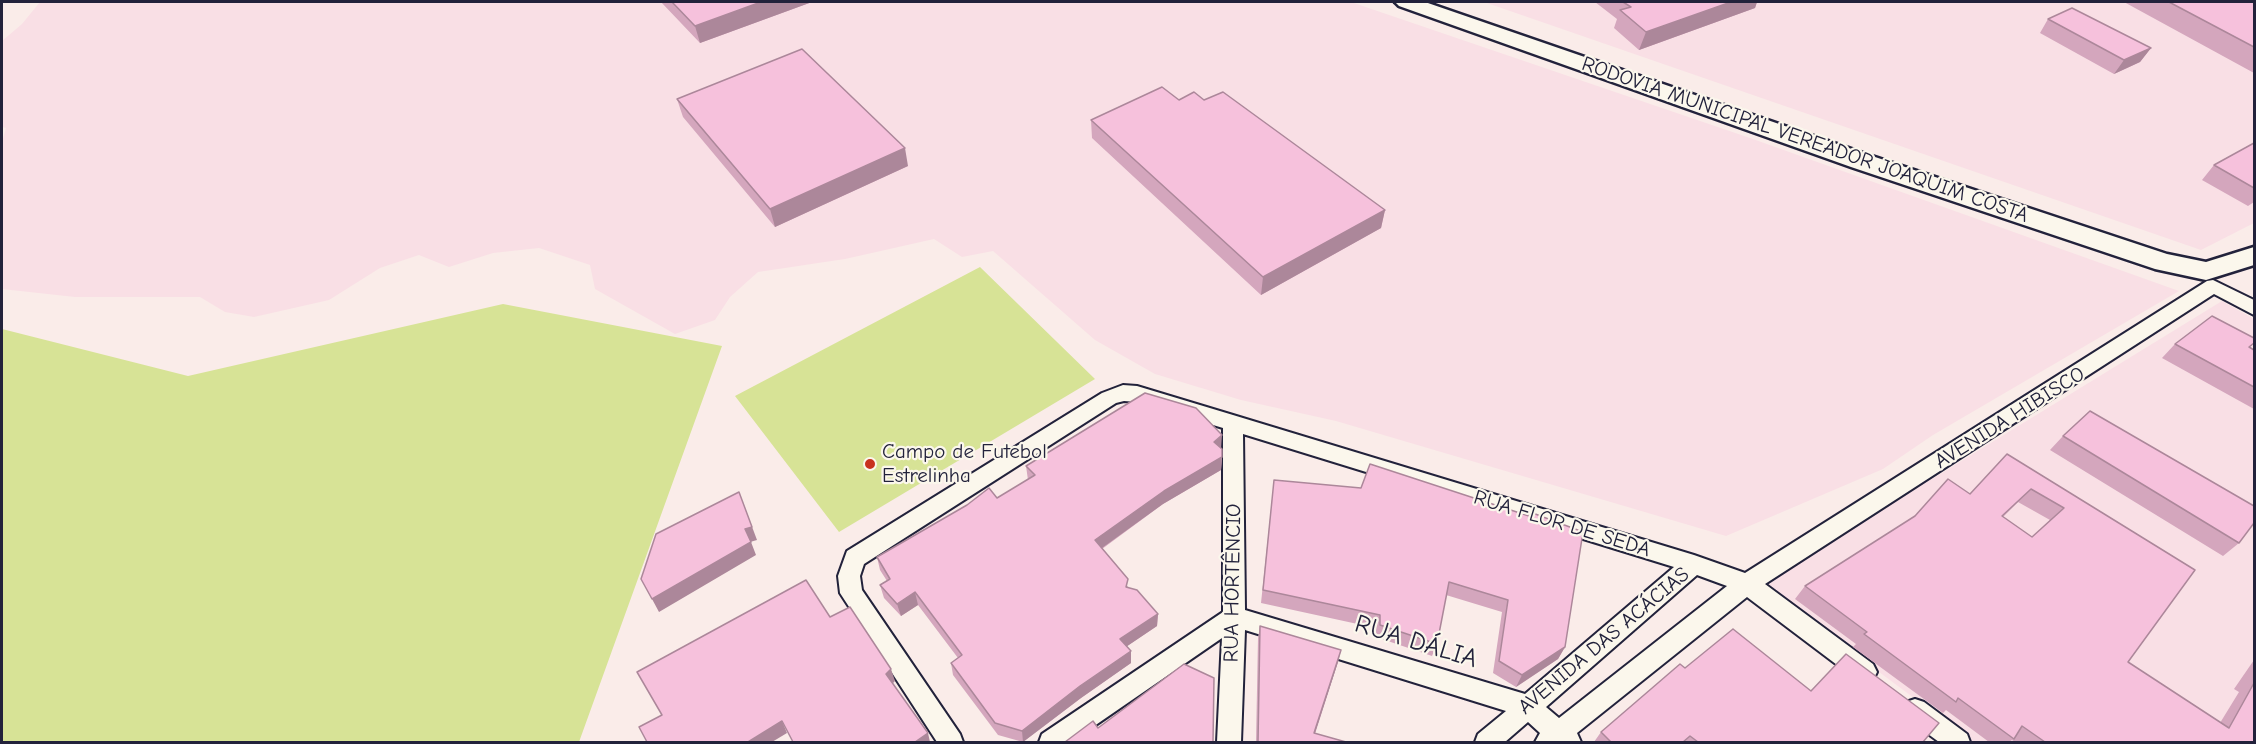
<!DOCTYPE html>
<meta charset="utf-8">
<style>
body{margin:0}
#map{position:relative;width:2256px;height:744px;overflow:hidden;background:#faece9;font-family:"Comic Neue",sans-serif}
canvas{display:block}
.frame{position:absolute;inset:0;border:3px solid #22223b;pointer-events:none}
</style>
<div id="map">
<canvas width="2256" height="744"></canvas>
<div class="frame"></div>
</div>
<script>
const g = document.querySelector('canvas').getContext('2d');
g.lineJoin = 'round';
function paint(path, color) { g.fillStyle = color; g.fill(path, 'evenodd'); }
const shape = rows => new Path2D(rows.map(r => 'M' + r).join(''));
function stroke(path, color, width, dash) { g.strokeStyle = color; g.lineWidth = width; g.lineCap = dash ? 'butt' : 'round'; g.setLineDash(dash || []); g.stroke(path); }
function label(font, color, halo, rows, align = 'center') {
  g.font = font + ' "Comic Neue",sans-serif'; g.lineWidth = 4.5; g.setLineDash([]); g.textBaseline = 'middle'; g.strokeStyle = halo; g.fillStyle = color; for (const [text, x, y, turn = 0] of rows) {
    g.save(); g.translate(x, y); g.rotate((+turn || 0) * Math.PI / 180); g.textAlign = isNaN(turn) ? turn : align; if (halo) g.strokeText(text, 0, 0); g.fillText(text, 0, 0); g.restore();
  }
}
paint(shape([
 [40,2,1351,2,1750,138,2179,291,1933,435,1883,469,1726,536,1336,421,1241,400,1155,374,1095,340,993,251,962,257,934,239,845,259,758,272,730,297,715,320,675,334,595,289,590,265,539,248,493,253,449,267,419,255,380,268,329,300,254,317,225,312,200,297,75,297,2,289,2,142,6,128,2,127,2,41,22,24],
 [1484,2,2254,2,2254,223,2201,250],
 [2222,301,2254,319,2254,742,1973,742,1761,584]
]), '#f9dfe5');
paint(shape([
 [980,267,1095,379,839,532,735,396],
 [503,304,722,346,579,742,2,742,2,329,188,376]
]), '#d7e396');
const minor = shape([
 [2213,280,2254,300,2254,315,2214,294,1765,584,1873,664,1877,672,1873,680,1865,683,1857,680,1747,597,1577,733,1581,742,1535,742,1540,733,1528,722,1505,742,1475,742,1478,734,1506,711,1245,630,1241,742,1217,742,1222,638,1071,742,1039,742,1042,734,1223,612,1223,428,1137,402,1124,401,1116,403,864,564,860,576,862,590,960,734,963,742,937,742,840,593,838,576,847,551,1102,393,1123,385,1137,386,1233,415,1694,555,1745,573,2207,281,2213,280],
 [1243,434,1674,567,1525,694,1245,610,1243,434],
 [1697,575,1727,586,1559,718,1546,707,1697,575],
 [1915,699,1924,702,1967,734,1970,742,1939,742,1906,718,1903,710,1906,702,1915,699]
]);
const secondary = shape([
 [1395,2,1425,2,1869,155,2167,254,2206,262,2254,247,2254,265,2206,280,2155,269,1851,167,1399,6,1395,2]
]);
stroke(minor, '#22223b', 4);
stroke(secondary, '#22223b', 5);
paint(minor, '#fbf7ec');
paint(secondary, '#fbf7ec');
paint(shape([
 [661,2,812,2,700,43],
 [1595,2,1757,2,1755,8,1639,50,1614,28,1617,19],
 [2124,2,2254,2,2254,73],
 [2048,19,2151,48,2140,62,2114,74,2040,33],
 [677,99,908,166,775,227,683,117],
 [1179,100,1204,100,1385,210,1381,228,1261,295,1092,138,1091,120],
 [2254,143,2254,202,2248,206,2202,180,2214,165],
 [2254,343,2249,348,2254,350,2254,409,2162,358,2175,344],
 [2063,436,2239,543,2223,556,2050,450],
 [1221,448,1222,457,1221,470,1163,504,1102,549,1128,587,1158,614,1157,626,1127,646,1131,663,1081,698,1023,742,998,735,953,675,951,663,958,658,918,605,901,616,884,598,880,585,887,581,880,570,877,557,997,498,1028,480,1026,466],
 [2007,454,2195,570,2128,662,2220,723,2239,692,2234,689,2254,660,2254,742,2015,742,2012,740,2009,742,1989,742,1946,710,1943,713,1853,647,1856,644,1795,599,1805,586,1970,494],
 [2018,502,2050,520,2032,537,2003,517],
 [1274,480,1528,516,1530,512,1565,647,1558,659,1516,687,1493,673,1502,612,1446,595,1437,644,1432,656,1376,637,1376,628,1261,603],
 [1260,626,1338,662,1315,734,1346,742,1256,742,1258,638],
 [1685,668,1923,742,1594,742,1601,732]
]), '#d4a6bd');
paint(shape([
 [761,2,812,2,700,43,695,26],
 [1731,2,1757,2,1755,8,1639,50,1646,32],
 [2151,48,2140,62,2114,74,2124,60],
 [905,148,908,166,775,227,770,209],
 [1385,210,1381,228,1261,295,1263,277],
 [1222,435,1221,449,1214,442],
 [1222,457,1221,470,1163,504,1095,553,1095,540,1164,491],
 [739,492,757,540,750,542,745,529],
 [751,542,756,555,659,612,652,599],
 [915,592,918,605,901,616,897,604],
 [1158,614,1157,626,1120,651,1120,639],
 [1565,647,1558,659,1516,687,1522,675],
 [1341,650,1338,662,1312,742,1314,733],
 [1131,651,1131,663,1081,698,1023,742,1022,731,1080,686],
 [891,669,895,681,890,686,886,674],
 [782,721,787,733,772,742,748,742],
 [928,733,930,742,915,742]
]), '#ac879a');
const building = shape([
 [672,2,761,2,695,26,672,2],
 [1623,2,1731,2,1646,32,1620,10,1631,7,1623,2],
 [2169,2,2254,2,2254,47,2169,2],
 [2072,8,2151,48,2124,60,2048,19,2072,8],
 [802,49,905,148,770,209,677,99,802,49],
 [1162,87,1179,100,1194,92,1204,100,1223,92,1385,210,1263,277,1091,120,1162,87],
 [2254,143,2254,188,2214,165,2254,143],
 [2212,316,2254,338,2254,343,2249,347,2254,350,2254,387,2175,344,2212,316],
 [1145,393,1196,408,1222,435,1214,442,1222,449,1222,457,1164,491,1095,540,1128,579,1126,587,1137,590,1158,614,1120,639,1131,651,1080,686,1022,731,995,723,951,663,962,655,915,592,897,604,880,585,890,579,877,557,967,505,989,488,997,498,1035,475,1026,466,1145,393],
 [2090,411,2254,506,2254,523,2239,543,2063,436,2090,411],
 [2007,454,2195,570,2128,662,2229,728,2254,683,2254,742,2045,742,2022,726,2014,739,1958,698,1956,702,1864,634,1867,632,1805,586,1915,516,1948,479,1970,494,2007,454],
 [2031,489,2064,508,2032,537,2002,516,2031,489],
 [1370,464,1529,516,1530,512,1583,532,1565,647,1522,675,1499,661,1508,600,1449,582,1437,644,1380,625,1380,615,1263,590,1274,480,1361,488,1370,464],
 [739,492,752,527,745,529,751,542,652,599,641,579,656,534,739,492],
 [806,580,830,617,850,607,891,669,886,674,928,733,915,742,793,742,782,721,748,742,647,742,639,727,662,715,637,672,806,580],
 [1260,626,1341,650,1314,733,1346,742,1258,742,1260,626],
 [1733,629,1811,691,1846,654,1939,723,1923,742,1698,742,1690,736,1683,742,1611,742,1601,732,1680,664,1685,668,1733,629],
 [1184,664,1214,678,1213,742,1065,742,1093,721,1098,728,1184,664]
]);
paint(building, '#f6c1dc');
stroke(building, '#ac879a', 1.5);
for (const [x, y, r, color] of [
 [870,464,6,"#c8321e"]
]) { const dot = new Path2D(); dot.arc(x, y, r, 0, 2 * Math.PI); g.fillStyle = color; g.fill(dot); stroke(dot, '#fbf7ec', 2); }
label('21px', '#22223b', '#fbf7ec', [
 ["RODOVIA MUNICIPAL VEREADOR JOAQUIM COSTA",1805,140,19],
 ["AVENIDA HIBISCO",2010,418,-32],
 ["RUA FLOR DE SEDA",1562,524,17],
 ["RUA HORTÊNCIO",1233,583,-89],
 ["AVENIDA DAS ACÁCIAS",1604,641,-40]
]);
label('21px', '#22223b', '#fbf7ec', [
 ["Campo de Futebol",882,452],
 ["Estrelinha",882,476]
], 'left');
label('26px', '#22223b', '#fbf7ec', [
 ["RUA DÁLIA",1416,642,17]
]);
</script>
